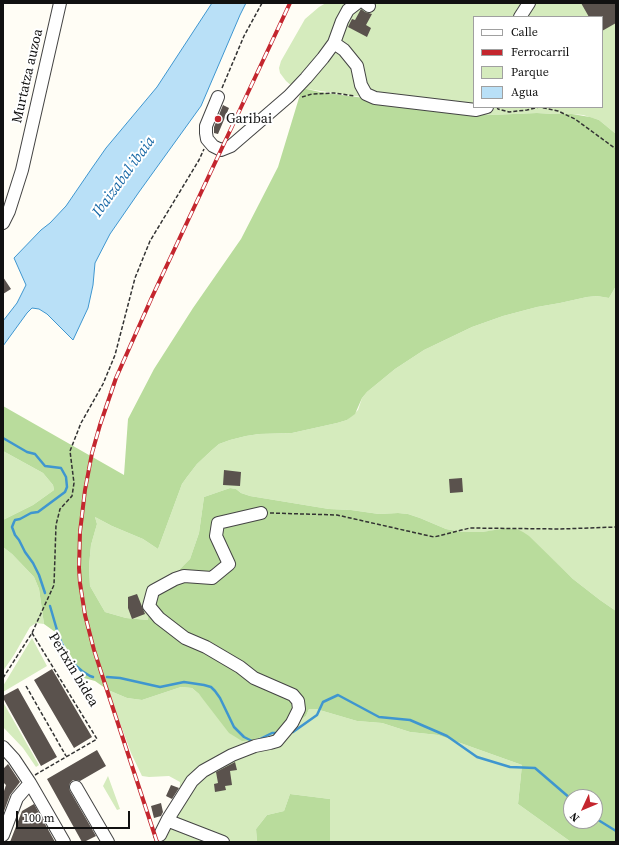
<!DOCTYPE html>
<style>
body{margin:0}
#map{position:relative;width:619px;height:845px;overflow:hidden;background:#fffdf5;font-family:"Source Serif 4",serif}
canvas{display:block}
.frame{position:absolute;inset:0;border:4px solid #111;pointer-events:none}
.legend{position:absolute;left:473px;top:16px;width:130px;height:92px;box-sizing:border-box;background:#fff;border:1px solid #a0a0a0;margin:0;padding:5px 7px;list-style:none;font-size:12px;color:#111}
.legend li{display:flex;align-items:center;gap:8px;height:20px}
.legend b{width:20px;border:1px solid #a0a0a0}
.north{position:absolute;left:563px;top:789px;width:40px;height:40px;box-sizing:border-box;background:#fff;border:1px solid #a0a0a0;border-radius:50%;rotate:226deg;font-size:11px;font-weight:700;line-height:16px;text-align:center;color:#111}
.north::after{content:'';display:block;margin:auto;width:14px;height:18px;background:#c4262e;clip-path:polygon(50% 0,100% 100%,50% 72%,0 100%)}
.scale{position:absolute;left:16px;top:811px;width:114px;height:18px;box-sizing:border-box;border:2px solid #111;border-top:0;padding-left:5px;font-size:12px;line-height:14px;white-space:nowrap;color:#111;-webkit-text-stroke:3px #fff;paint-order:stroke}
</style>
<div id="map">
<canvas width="619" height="845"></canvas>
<div class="frame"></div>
<ul class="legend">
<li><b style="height:5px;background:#fff"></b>Calle</li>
<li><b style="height:5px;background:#c4262e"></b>Ferrocarril</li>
<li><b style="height:11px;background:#d5ebbd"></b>Parque</li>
<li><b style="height:11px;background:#b9e0f7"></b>Agua</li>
</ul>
<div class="north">N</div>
<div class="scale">100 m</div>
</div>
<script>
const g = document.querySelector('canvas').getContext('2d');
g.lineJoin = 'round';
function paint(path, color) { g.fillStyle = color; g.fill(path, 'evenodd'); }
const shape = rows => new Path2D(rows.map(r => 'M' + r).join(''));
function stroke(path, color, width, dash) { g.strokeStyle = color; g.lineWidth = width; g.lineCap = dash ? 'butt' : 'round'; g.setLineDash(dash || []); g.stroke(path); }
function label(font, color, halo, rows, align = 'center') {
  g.font = font + ' "Source Serif 4",serif'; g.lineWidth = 4; g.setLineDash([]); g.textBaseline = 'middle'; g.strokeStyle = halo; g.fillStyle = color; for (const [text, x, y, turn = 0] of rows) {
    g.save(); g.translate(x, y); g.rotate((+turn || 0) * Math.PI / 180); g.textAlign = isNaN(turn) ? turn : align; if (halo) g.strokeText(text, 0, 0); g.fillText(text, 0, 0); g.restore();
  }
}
paint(shape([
 [326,3,616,3,616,134,599,120,583,115,572,114,553,114,537,113,490,115,334,93,293,87,286,81,280,73,279,68,281,61,305,19,319,7],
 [474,17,602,17,602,107,474,107],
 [616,286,616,611,600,600,573,579,553,560,512,528,482,532,462,532,446,529,420,518,408,514,398,513,379,514,351,510,329,509,250,496,241,493,236,489,230,488,204,497,199,533,190,559,175,574,148,620,126,618,105,612,90,586,89,566,91,545,97,524,95,517,112,526,143,539,158,549,182,484,187,477,197,464,212,450,219,444,230,440,246,436,259,434,292,433,337,423,347,420,358,410,362,398,367,392,395,369,424,350,472,327,503,316,537,307,560,303,587,297,597,296,609,298],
 [3,451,43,473,53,485,54,490,33,505,3,520],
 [3,547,12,554,34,577,39,589,44,624,36,623,30,627,14,655,3,671],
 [32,638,47,666,3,692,3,686],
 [181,687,192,688,199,694,254,740,275,732,300,720,306,716,309,709,316,709,357,721,382,723,410,732,438,735,522,765,518,804,571,842,330,842,330,799,290,794,284,811,267,815,256,829,257,842,163,842,179,802,180,782,169,776,149,777,142,776,131,753,108,690,127,698,142,700],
 [3,702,39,765,36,767,23,748,3,727],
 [108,776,120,809,117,810,103,786]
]), '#d5ebbd');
paint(shape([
 [302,88,320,92,490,115,537,113,553,114,572,114,590,117,599,120,616,134,616,286,609,298,597,296,587,297,560,303,537,307,503,316,472,327,424,350,395,369,367,392,362,398,355,414,347,420,337,423,292,433,259,434,246,436,230,440,219,444,212,450,197,464,187,477,182,484,158,549,143,539,112,526,95,517,97,524,91,545,89,566,90,586,105,612,126,618,148,620,150,599,190,559,199,533,204,497,230,488,236,489,241,493,250,496,329,509,351,510,379,514,398,513,408,514,420,518,446,529,462,532,482,532,507,528,517,529,523,532,529,536,573,579,600,600,616,611,616,842,571,842,518,804,522,765,438,735,410,732,382,723,357,721,316,709,309,709,306,716,300,720,275,732,254,740,242,741,229,733,199,694,192,688,181,687,142,700,127,698,108,690,95,681,84,678,58,634,44,624,39,589,34,577,12,554,3,547,3,520,33,505,54,490,53,485,43,473,3,451,3,406,124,475,128,419,154,369,193,308,241,239,278,167],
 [571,797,595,797,595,821,571,821],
 [290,794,330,799,330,842,257,842,256,829,267,815,284,811]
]), '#b9dc9c');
const water = shape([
 [212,3,246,3,240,15,201,106,139,192,110,234,95,263,93,285,88,308,73,340,47,314,39,309,32,308,27,313,3,346,3,321,17,303,26,285,14,258,41,230,50,223,66,206,92,168,106,148,157,87,212,3]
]);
paint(water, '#b9e0f7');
stroke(water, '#3f96cf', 1);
stroke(shape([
 [3,438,27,452,35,454,45,466,61,468,66,477,67,487,65,492,38,512,31,513,20,519,15,520,14,522,12,527,15,535,19,540,25,552,33,563,39,575,45,593],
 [50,606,59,637,68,657,75,665,82,671,90,676,93,677],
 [107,677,120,678,160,687,184,682,204,685,211,687,215,691,220,698,234,727,244,737,254,742,272,733,279,733],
 [290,732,293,732,317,715,323,702,338,695,379,717,410,720,447,736,477,757,510,767,535,768,571,799],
 [595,818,616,831]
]), '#3f96cf', 2.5);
paint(shape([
 [581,3,616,3,616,23,602,31,602,17,589,17],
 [361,9,365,12,372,14,366,25,371,28,367,37,348,27,352,19,355,20],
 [223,105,229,108,218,134,214,133,214,127],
 [3,277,11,289,3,294],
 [224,470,241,472,240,486,223,485],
 [462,478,463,492,450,493,449,479],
 [137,594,145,614,132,619,128,608,128,597],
 [52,669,92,737,74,748,34,680],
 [18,688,57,757,41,766,3,698,3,696],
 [97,750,106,766,80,781,76,780,73,780,70,783,69,787,70,791,96,836,84,842,82,842,47,779],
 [235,762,237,770,230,771,232,785,225,786,226,790,215,792,214,784,218,783,216,772],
 [8,764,20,782,10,795,3,814,3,794,6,785,3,782,3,769],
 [171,785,179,788,172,799,166,796],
 [161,803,163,812,161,816,154,818,151,806],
 [34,804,55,842,10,842,22,811]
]), '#5a524d');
const minor = shape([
 [357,3,348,10,342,21,334,43,344,50,357,66,361,85,366,94,375,98,476,110,487,107],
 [365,3,369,6],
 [520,17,529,3],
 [218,97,206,126,206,133,207,139,213,146,221,150,231,146,289,96,306,78,323,58,334,43],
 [3,223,9,211,22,170,60,3],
 [3,747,14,759,30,783,64,842],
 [76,787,108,842],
 [3,835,17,798,30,783],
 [160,835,168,819],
 [223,842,174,823,168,819,192,781,203,771,232,755,255,746,270,743,277,741,292,723,299,709,298,701,293,695,254,678,240,667,206,647,185,638,159,618,149,606,153,591,175,579,184,576,212,578,229,564,216,536,218,523,261,513]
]);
stroke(minor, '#444', 14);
stroke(shape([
 [222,88,244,36,262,3],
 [302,97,312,94,334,93,355,96],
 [497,107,498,109,509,112,527,110,539,107,558,111,575,119,616,149],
 [270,513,337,515,434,537,470,528,560,529,616,527],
 [32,633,97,739,35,775],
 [3,678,32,633,54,585,56,525,60,509,72,496,74,483,70,451,81,423,103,384,115,355,135,278,150,241,199,160,204,149],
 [26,686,66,756]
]), '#333', 1.5, [4, 2]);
stroke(minor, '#fff', 12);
const rail = shape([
 [157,842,104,681,94,650,85,615,80,583,79,568,80,532,85,490,92,453,100,425,116,378,152,297,290,3]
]);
stroke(rail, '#c4262e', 4);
stroke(rail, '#fff', 2.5, [8]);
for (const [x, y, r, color] of [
 [218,119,4,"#c4262e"]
]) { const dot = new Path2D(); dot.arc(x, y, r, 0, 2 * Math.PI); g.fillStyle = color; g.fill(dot); stroke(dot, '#fff', 1.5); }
label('14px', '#111', '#fff', [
 ["Murtatza auzoa",28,76,-77],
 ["Pertxin bidea",73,670,59]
]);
label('14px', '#111', '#fff', [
 ["Garibai",226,119]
], 'left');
label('italic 15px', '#1768a6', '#fff', [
 ["Ibaizabal ibaia",124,177,-54]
]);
</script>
